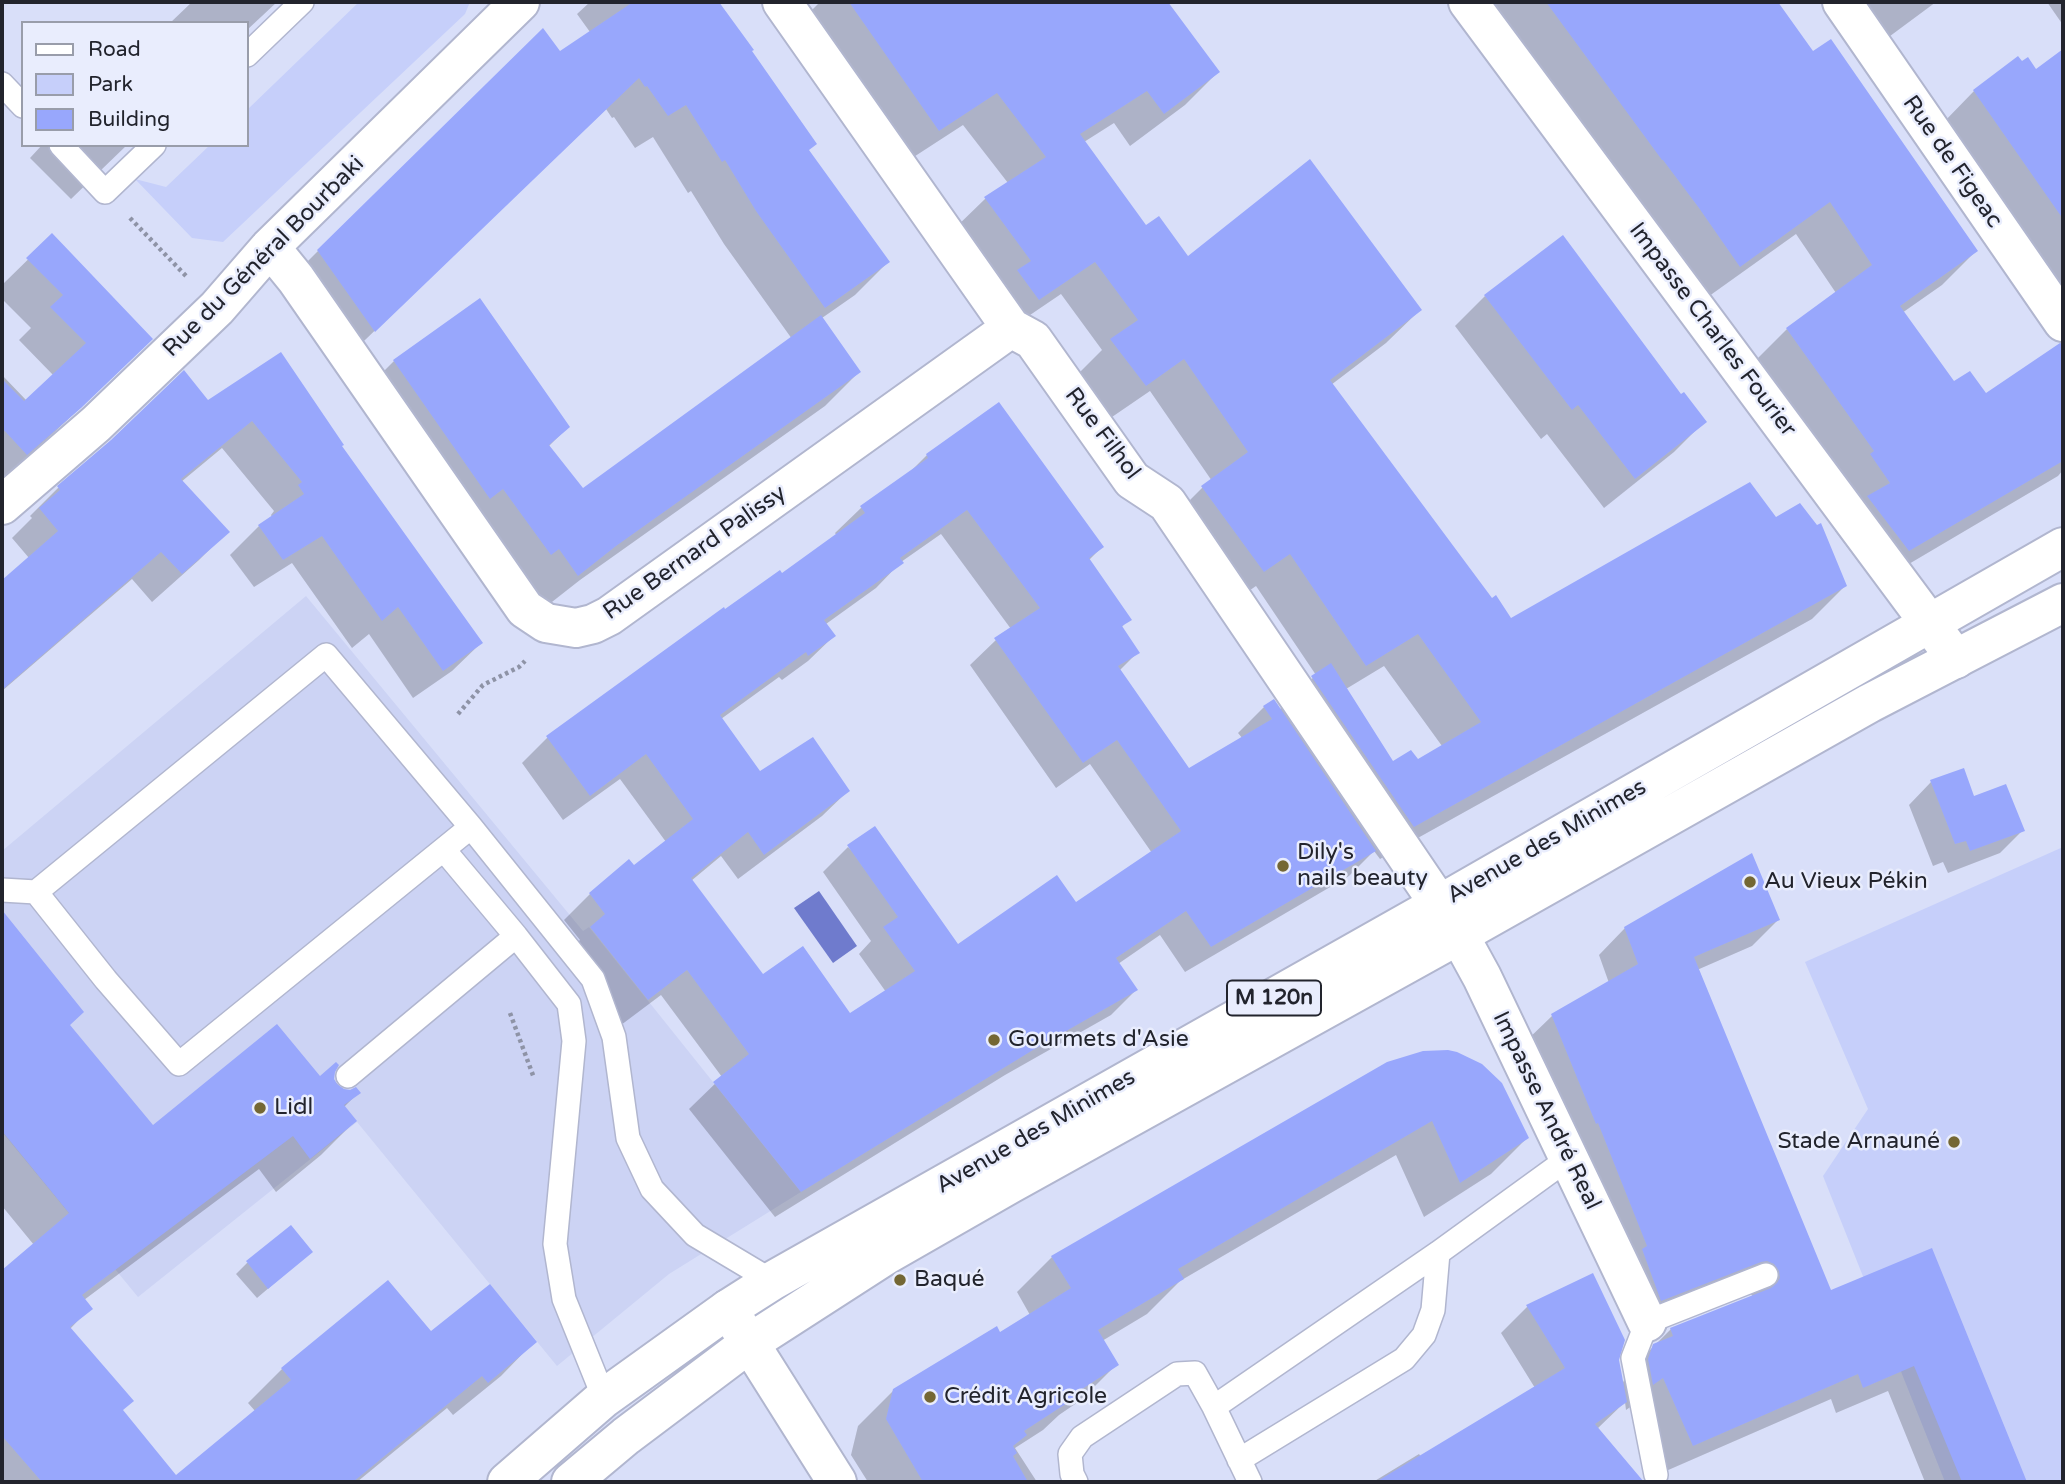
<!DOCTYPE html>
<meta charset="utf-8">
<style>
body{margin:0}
#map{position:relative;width:2065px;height:1484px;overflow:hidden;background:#d9dff9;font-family:"Varela Round",sans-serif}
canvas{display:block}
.frame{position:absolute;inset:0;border:4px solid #22242d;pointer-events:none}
.legend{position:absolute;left:21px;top:21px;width:228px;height:126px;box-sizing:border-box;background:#e9edfd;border:2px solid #999daa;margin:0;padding:9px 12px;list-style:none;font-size:21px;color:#22242d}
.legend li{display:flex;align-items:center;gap:14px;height:35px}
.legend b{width:35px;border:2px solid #999daa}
</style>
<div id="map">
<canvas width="2065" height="1484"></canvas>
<div class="frame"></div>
<ul class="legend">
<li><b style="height:9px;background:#fff"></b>Road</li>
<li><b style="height:19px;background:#c6cffa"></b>Park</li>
<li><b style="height:19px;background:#98a7fc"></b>Building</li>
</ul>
</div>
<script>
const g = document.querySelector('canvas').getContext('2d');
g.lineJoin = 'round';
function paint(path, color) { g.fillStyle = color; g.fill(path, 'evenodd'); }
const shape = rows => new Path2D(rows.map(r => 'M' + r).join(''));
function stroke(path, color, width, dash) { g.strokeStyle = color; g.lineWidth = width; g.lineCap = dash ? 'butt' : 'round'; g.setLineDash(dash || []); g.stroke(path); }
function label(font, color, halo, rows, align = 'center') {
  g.font = font + ' "Varela Round",sans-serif'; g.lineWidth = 5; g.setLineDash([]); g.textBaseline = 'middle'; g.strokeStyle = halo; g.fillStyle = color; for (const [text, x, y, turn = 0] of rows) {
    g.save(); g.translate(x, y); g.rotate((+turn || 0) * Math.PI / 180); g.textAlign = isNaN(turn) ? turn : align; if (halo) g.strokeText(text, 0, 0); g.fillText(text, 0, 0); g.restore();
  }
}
paint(shape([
 [306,596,583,931,589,927,801,1192,669,1274,557,1366,357,1122,138,1297,2,1132,2,851]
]), '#ccd3f4');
paint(shape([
 [359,2,470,2,465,14,223,242,192,238,135,179,166,187,210,145,247,145,247,110],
 [2063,847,2063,1482,1945,1482,1823,1176,1868,1109,1805,962]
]), '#c6cffa');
paint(shape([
 [819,891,857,946,833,963,794,908]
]), '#6f7bcd');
paint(shape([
 [192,2,277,2,247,30,247,23,170,23],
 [590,2,704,2,729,40,888,262,855,295,822,318,859,372,825,406,580,580,543,609,360,395,394,361,568,427,548,447,582,491,792,339,724,244,691,191,688,193,653,137,635,148,614,117,612,118,606,109,341,363,285,284,318,251,559,53,590,32,577,14],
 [820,2,941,2,969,43,1026,4,1024,2,1165,2,1218,72,1185,105,1130,146,1114,123,1084,142,1146,228,1187,259,1420,310,1386,343,1331,385,1492,601,1511,620,1775,520,1845,586,1812,619,1380,859,1374,851,1349,876,1185,972,1160,935,1118,964,1136,990,1111,1015,1005,1075,775,1217,689,1109,722,1077,661,995,621,1025,565,954,580,940,564,920,590,894,634,867,666,842,620,779,563,820,522,763,548,737,725,611,781,575,837,536,835,533,861,508,907,475,927,455,1102,547,1088,561,1129,619,1121,628,1138,652,1119,671,1188,771,1243,739,1238,733,1264,707,1273,701,1279,710,1316,675,1256,586,1230,604,1169,521,1203,487,1212,481,1150,391,1112,417,1078,374,1102,350,1061,294,1005,332,952,231,986,198,1008,183,963,125,906,162,804,18],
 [941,534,1011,629,996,640,970,665,1056,788,1090,764,1152,853,1076,905,958,946,848,847,823,872,871,941,859,954,886,992,850,1016,762,977,691,881,721,856,738,879,822,816,848,791,760,773,721,719,779,677,782,680,808,661,834,636,826,624,876,588,901,562],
 [1384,666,1442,746,1417,761,1393,763,1346,689],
 [1487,2,1764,2,1813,54,1976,251,1942,285,1902,313,1954,384,1985,395,2061,345,2063,345,2063,470,2058,476,1875,584,1835,531,1854,512,1753,363,1787,329,1836,293,1796,234,1705,299],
 [1854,2,1936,2,1882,42],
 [2047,2,2063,2,2063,25],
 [2063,51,2063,336,1941,125,1974,91,2035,71],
 [42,145,127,145,71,199,30,158],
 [52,236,119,371,46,440,2,479,2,375,27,401,54,376,19,340,31,328,2,299,2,285],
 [1485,296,1680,397,1704,422,1674,452,1604,508,1547,434,1541,439,1455,326],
 [208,402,340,447,481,643,452,671,413,698,369,634,352,648,292,563,254,587,230,555,259,526,272,517,271,515,274,511,222,448,181,482,228,531,199,560,152,602,132,579,2,691,2,582,29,558,12,538,32,518,30,516,58,488],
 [1931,782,1973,798,2023,830,2000,853,1948,873,1943,862,1933,866,1909,805],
 [6,917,68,1026,153,1128,320,1079,333,1079,343,1091,358,1093,343,1108,355,1121,321,1155,276,1192,259,1169,84,1300,90,1308,70,1329,122,1410,176,1477,256,1412,248,1403,282,1369,388,1282,431,1334,534,1342,501,1376,453,1415,447,1408,357,1482,2,1482,2,1266,5,1270,34,1245,2,1206,2,921],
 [1778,920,1752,946,1697,970,1830,1292,1931,1251,2025,1482,1925,1482,1888,1391,1836,1413,1831,1399,1666,1471,1636,1403,1626,1410,1625,1402,1597,1429,1642,1482,1373,1482,1419,1454,1421,1457,1535,1388,1501,1333,1527,1307,1592,1275,1617,1360,1622,1385,1627,1373,1671,1329,1753,1297,1748,1290,1635,1327,1525,1042,1552,1016,1609,983,1599,955,1625,928],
 [1388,1064,1527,1138,1491,1174,1424,1217,1396,1155,1180,1281,1147,1314,1102,1341,1117,1364,1081,1400,1059,1415,1043,1430,1015,1448,1037,1482,868,1482,851,1455,858,1426,894,1390,1000,1335,1030,1315,1017,1292,1052,1257],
 [311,1252,257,1298,236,1274,247,1263]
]), '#0003');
paint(shape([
 [633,2,719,2,754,50,752,51,817,144,809,150,890,262,825,308,756,211,725,160,722,162,686,105,668,116,647,86,645,87,639,78,375,332,317,250,543,28,560,51],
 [849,2,1168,2,1220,72,1164,114,1147,91,1080,134,1146,225,1159,216,1188,256,1310,159,1422,310,1330,380,1492,598,1496,595,1511,618,1750,482,1776,517,1800,503,1817,525,1821,523,1847,586,1414,827,1311,676,1331,663,1393,761,1411,750,1418,759,1481,722,1418,634,1366,666,1290,554,1264,572,1201,486,1248,452,1184,359,1146,386,1110,339,1138,320,1095,262,1039,300,1017,270,1031,261,984,197,1046,157,997,93,939,131],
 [1546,2,1778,2,1813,51,1831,39,1978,251,1900,306,1954,381,1970,371,1986,393,2060,343,2063,344,2063,461,1909,551,1867,496,1890,483,1870,454,1874,451,1786,328,1872,265,1830,202,1740,267,1699,208,1663,160,1662,160],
 [2063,49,2063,219,1973,90,2018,56,2022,61,2028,57,2036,69],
 [52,233,153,339,81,408,27,455,2,428,2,379,24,401,86,343,50,307,63,295,26,258],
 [1563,235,1681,394,1684,392,1707,422,1635,479,1578,405,1572,410,1484,295],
 [480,298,570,427,549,445,583,488,821,315,861,372,616,546,578,576,559,549,551,555,503,489,490,499,393,360],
 [281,352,344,445,342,446,483,643,443,671,398,607,382,621,322,536,283,560,258,525,304,494,298,485,302,482,252,421,181,479,230,532,182,574,161,552,2,690,2,580,58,531,39,508,60,490,57,486,111,440,184,370,208,400],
 [999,402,1104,547,1089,558,1132,620,1122,626,1140,653,1118,666,1189,768,1272,719,1263,706,1274,699,1376,851,1211,947,1186,911,1116,958,1138,990,1033,1050,801,1192,713,1082,749,1054,687,970,648,1000,590,927,605,914,589,893,629,859,634,865,693,819,646,754,590,796,546,736,724,607,725,609,780,570,782,573,865,513,860,506,928,458,926,454],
 [967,510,1040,608,994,638,1083,763,1117,740,1181,831,1076,902,1057,875,958,944,875,826,847,845,898,917,883,927,915,971,850,1013,803,946,763,974,691,878,748,832,764,855,850,791,813,737,760,771,720,715,806,652,808,656,836,636,824,620,904,563,900,558],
 [1964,768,1974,796,2006,784,2025,831,1970,851,1966,841,1955,844,1930,780],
 [1752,853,1780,920,1694,957,1831,1290,1932,1248,2027,1482,1962,1482,1914,1366,1863,1388,1858,1374,1693,1446,1663,1378,1653,1385,1648,1359,1653,1344,1673,1336,1670,1328,1771,1288,1777,1283,1780,1278,1779,1271,1774,1264,1767,1261,1761,1262,1661,1301,1642,1249,1647,1246,1598,1123,1596,1124,1551,1014,1638,964,1624,927],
 [2,910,84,1012,70,1025,153,1125,277,1024,320,1076,336,1062,339,1065,335,1072,334,1079,337,1084,344,1089,350,1090,356,1087,361,1093,344,1105,357,1121,310,1159,293,1136,82,1295,93,1309,70,1327,134,1401,123,1410,176,1475,291,1380,281,1368,388,1280,431,1331,490,1284,537,1342,488,1383,482,1376,353,1482,42,1482,2,1436,2,1270,69,1213,2,1131],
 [1448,1050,1457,1052,1482,1064,1502,1083,1529,1138,1460,1183,1432,1121,1178,1269,1184,1279,1098,1330,1119,1365,1079,1391,1081,1394,1024,1431,1027,1435,1013,1446,1017,1453,1013,1456,1028,1482,923,1482,886,1419,893,1389,997,1326,1000,1332,1071,1288,1051,1256,1387,1062,1423,1051],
 [291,1225,313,1252,268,1289,246,1261],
 [1593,1273,1625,1340,1619,1360,1627,1402,1595,1424,1644,1482,1376,1482,1565,1368,1526,1305]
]), '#98a7fc');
const lane = shape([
 [247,55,302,2],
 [2,84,23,106],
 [61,145,105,192,154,145],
 [471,827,593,979,614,1037,628,1138,652,1189,695,1235,772,1281],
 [444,850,516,936,569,1004,574,1041,555,1244,564,1299,604,1398],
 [2,890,36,892,326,655,471,827,179,1064,106,980,36,892],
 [348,1076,516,936],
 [1239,1460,1404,1359,1424,1335,1433,1310,1438,1253],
 [1656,1475,1633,1358,1647,1322,1766,1275],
 [1076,1482,1072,1474,1070,1454,1082,1437,1177,1374,1195,1373,1214,1407],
 [1250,1482,1214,1407,1438,1253,1569,1158]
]);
const street = shape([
 [782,2,1011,328,1033,340,1132,480,1167,503,1439,904,1459,935,1482,977,1647,1322],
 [1468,2,1956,659],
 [1842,2,2063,322],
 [270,247,296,279,525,609,546,623,576,628,593,624,609,616,1011,328],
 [2,505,96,424,217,308,270,247,520,2],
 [728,1309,837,1482]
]);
const primary = shape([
 [507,1482,604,1398,728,1309,772,1281,1454,896,2063,547],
 [571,1482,626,1436,751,1342,886,1255,1010,1184,1459,935,1870,703,2063,603]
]);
stroke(lane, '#b1b6cf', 26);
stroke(street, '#b1b6cf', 42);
stroke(primary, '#b1b6cf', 42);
stroke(shape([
 [130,218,187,277],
 [458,714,483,685,519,667,525,661],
 [510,1013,534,1078]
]), '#8e93a6', 4.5, [3.5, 3.5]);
stroke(lane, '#fff', 23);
stroke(street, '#fff', 38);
stroke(primary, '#fff', 38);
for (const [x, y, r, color] of [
 [1283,866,7,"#746734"],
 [1750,882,7,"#746734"],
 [994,1040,7,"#746734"],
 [260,1108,7,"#746734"],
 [1954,1142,7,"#746734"],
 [900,1280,7,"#746734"],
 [930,1397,7,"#746734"]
]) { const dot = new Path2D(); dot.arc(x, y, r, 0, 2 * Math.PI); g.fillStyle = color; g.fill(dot); stroke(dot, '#e9edfd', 2.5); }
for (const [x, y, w] of [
 [1274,998,94]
]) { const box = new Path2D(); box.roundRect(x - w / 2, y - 17.5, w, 35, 5); g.fillStyle = '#e9edfd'; g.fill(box); stroke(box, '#22242d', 2); }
label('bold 21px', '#22242d', null, [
 ["M 120n",1274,998]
]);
label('23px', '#22242d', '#e9edfd', [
 ["Rue de Figeac",1952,162,55],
 ["Rue du Général Bourbaki",264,257,-45],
 ["Impasse Charles Fourier",1712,330,53],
 ["Rue Filhol",1102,434,53],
 ["Rue Bernard Palissy",695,553,-35],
 ["Avenue des Minimes",1547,842,-30],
 ["Impasse André Real",1546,1111,64],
 ["Avenue des Minimes",1036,1132,-30]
]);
label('23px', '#22242d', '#e9edfd', [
 ["Dily's",1297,853],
 ["nails beauty",1297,879],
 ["Au Vieux Pékin",1764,882],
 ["Gourmets d'Asie",1008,1040],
 ["Lidl",274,1108],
 ["Stade Arnauné",1940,1142,"right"],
 ["Baqué",914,1280],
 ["Crédit Agricole",944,1397]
], 'left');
</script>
